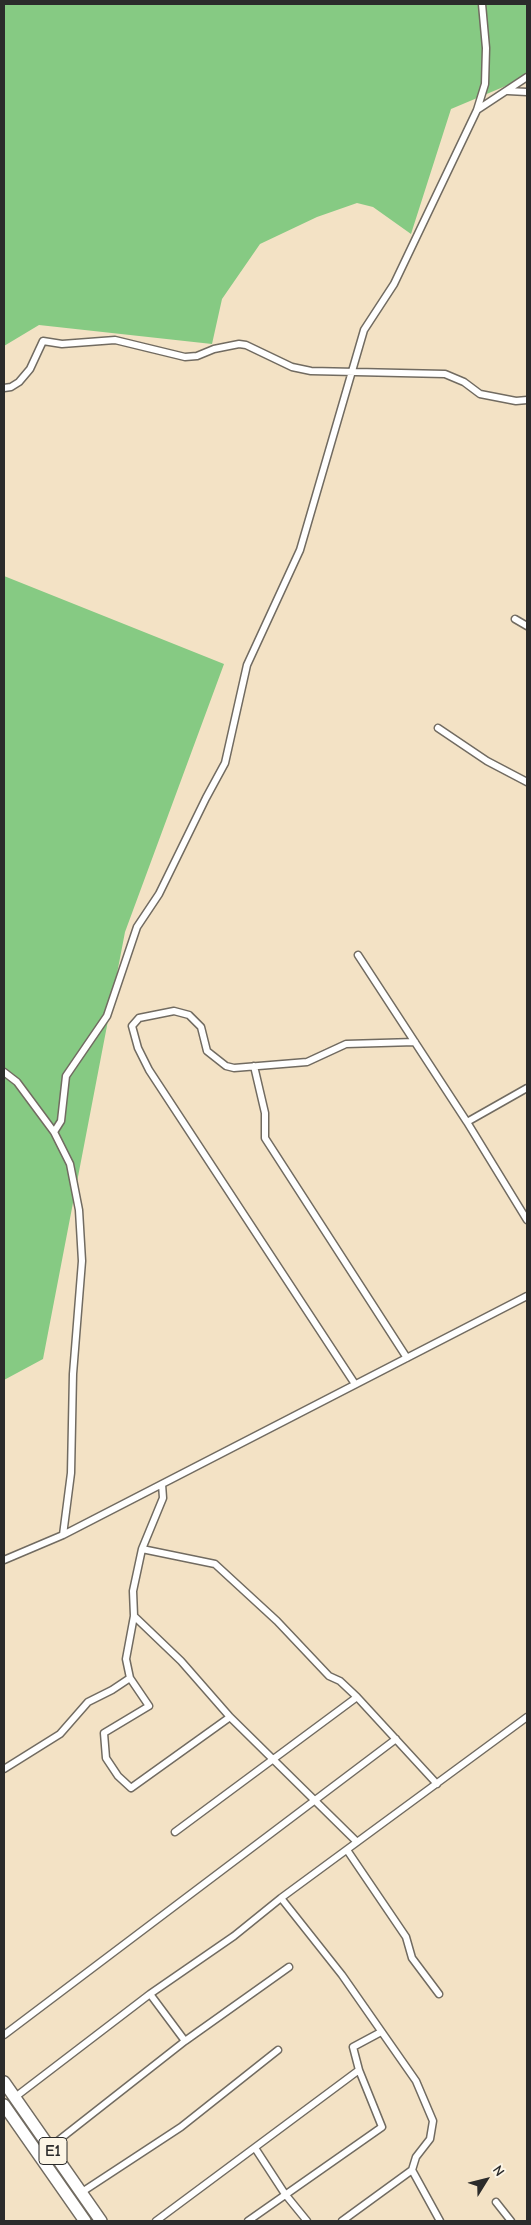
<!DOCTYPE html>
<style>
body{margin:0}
#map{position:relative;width:531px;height:2225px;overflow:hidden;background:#f3e2c5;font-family:"Comic Neue",sans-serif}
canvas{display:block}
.frame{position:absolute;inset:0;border:5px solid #2b2b2b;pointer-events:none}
.north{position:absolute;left:461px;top:2155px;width:50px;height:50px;-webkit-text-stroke:4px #fcf5e5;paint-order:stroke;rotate:54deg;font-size:14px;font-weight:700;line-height:20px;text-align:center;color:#2b2b2b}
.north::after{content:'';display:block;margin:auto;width:18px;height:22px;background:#2b2b2b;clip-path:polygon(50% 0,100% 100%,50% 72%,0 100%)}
</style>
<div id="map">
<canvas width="531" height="2225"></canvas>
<div class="frame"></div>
<div class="north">N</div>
</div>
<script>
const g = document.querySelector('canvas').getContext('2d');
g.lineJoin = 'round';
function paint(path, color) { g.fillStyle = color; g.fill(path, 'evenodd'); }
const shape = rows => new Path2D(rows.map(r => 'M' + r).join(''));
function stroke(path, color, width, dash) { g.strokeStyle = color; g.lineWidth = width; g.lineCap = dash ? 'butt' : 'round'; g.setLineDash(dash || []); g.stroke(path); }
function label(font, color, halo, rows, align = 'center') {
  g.font = font + ' "Comic Neue",sans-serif'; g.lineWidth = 4.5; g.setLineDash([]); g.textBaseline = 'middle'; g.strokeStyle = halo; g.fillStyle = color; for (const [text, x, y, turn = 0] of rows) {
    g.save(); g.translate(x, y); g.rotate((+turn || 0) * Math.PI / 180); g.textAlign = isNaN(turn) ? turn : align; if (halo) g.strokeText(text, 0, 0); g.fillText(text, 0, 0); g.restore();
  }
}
paint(shape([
 [4,4,527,4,527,77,451,109,411,234,373,207,357,203,317,217,260,244,222,299,212,344,39,325,4,346],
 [4,576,224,664,125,932,43,1359,4,1380]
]), '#86ca83');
const street = shape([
 [508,91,527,92],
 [477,110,527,77],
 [4,388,11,387,19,382,30,369,43,341,62,344,115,340,185,357,197,356,214,349,239,344,246,345,292,367,311,371,445,374,464,382,480,394,516,401,527,400],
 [515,619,527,626],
 [438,728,487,761,527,782],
 [358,955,467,1122,527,1220],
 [254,1066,265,1113,265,1138,407,1358],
 [4,1072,17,1082,54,1132,70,1164,79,1210,82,1261,73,1374,71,1473,63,1535],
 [467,1122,527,1088],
 [54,1132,61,1121,66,1076,107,1016,137,927,159,894,206,798,225,763,247,665,300,550,364,330,394,284,477,110,485,84,486,48,482,4],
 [355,1384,149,1070,138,1048,132,1026,139,1018,174,1011,189,1015,201,1027,207,1051,226,1066,234,1068,307,1062,346,1044,415,1042],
 [162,1484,163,1498,142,1549,133,1591,134,1616,126,1659,130,1678,149,1706,104,1733,106,1758,118,1776,131,1788,230,1717],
 [142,1549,215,1564,277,1621,329,1676,340,1681,357,1697,437,1784],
 [4,1560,63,1535,527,1296],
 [134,1616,181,1661,230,1717,357,1842],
 [4,1769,60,1734,88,1702,112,1690,130,1678],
 [175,1832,357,1697],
 [347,1850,406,1937,412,1958,439,1994],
 [281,1898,342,1975,416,2081,433,2121,430,2139,416,2157,412,2170,440,2221],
 [150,1994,185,2041],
 [4,2035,396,1739],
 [14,2098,150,1994,234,1936,281,1898,527,1717],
 [50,2147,185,2041,289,1967],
 [255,2148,285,2194,307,2221],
 [82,2192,181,2127,278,2050],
 [496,2202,511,2221],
 [156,2221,359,2070,353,2047,381,2032],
 [248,2221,382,2127,359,2070],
 [342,2221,412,2170]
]);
const highway = shape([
 [4,2082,101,2221],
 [4,2105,85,2221]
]);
stroke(street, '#716b61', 9);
stroke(highway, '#716b61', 14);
stroke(street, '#fff', 6);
stroke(highway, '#fff', 11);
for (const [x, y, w] of [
 [53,2151,28]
]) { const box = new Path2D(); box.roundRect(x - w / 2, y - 13.5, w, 27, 4); g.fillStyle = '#fcf5e5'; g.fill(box); stroke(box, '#2b2b2b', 1); }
label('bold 16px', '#2b2b2b', null, [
 ["E1",53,2151]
]);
</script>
